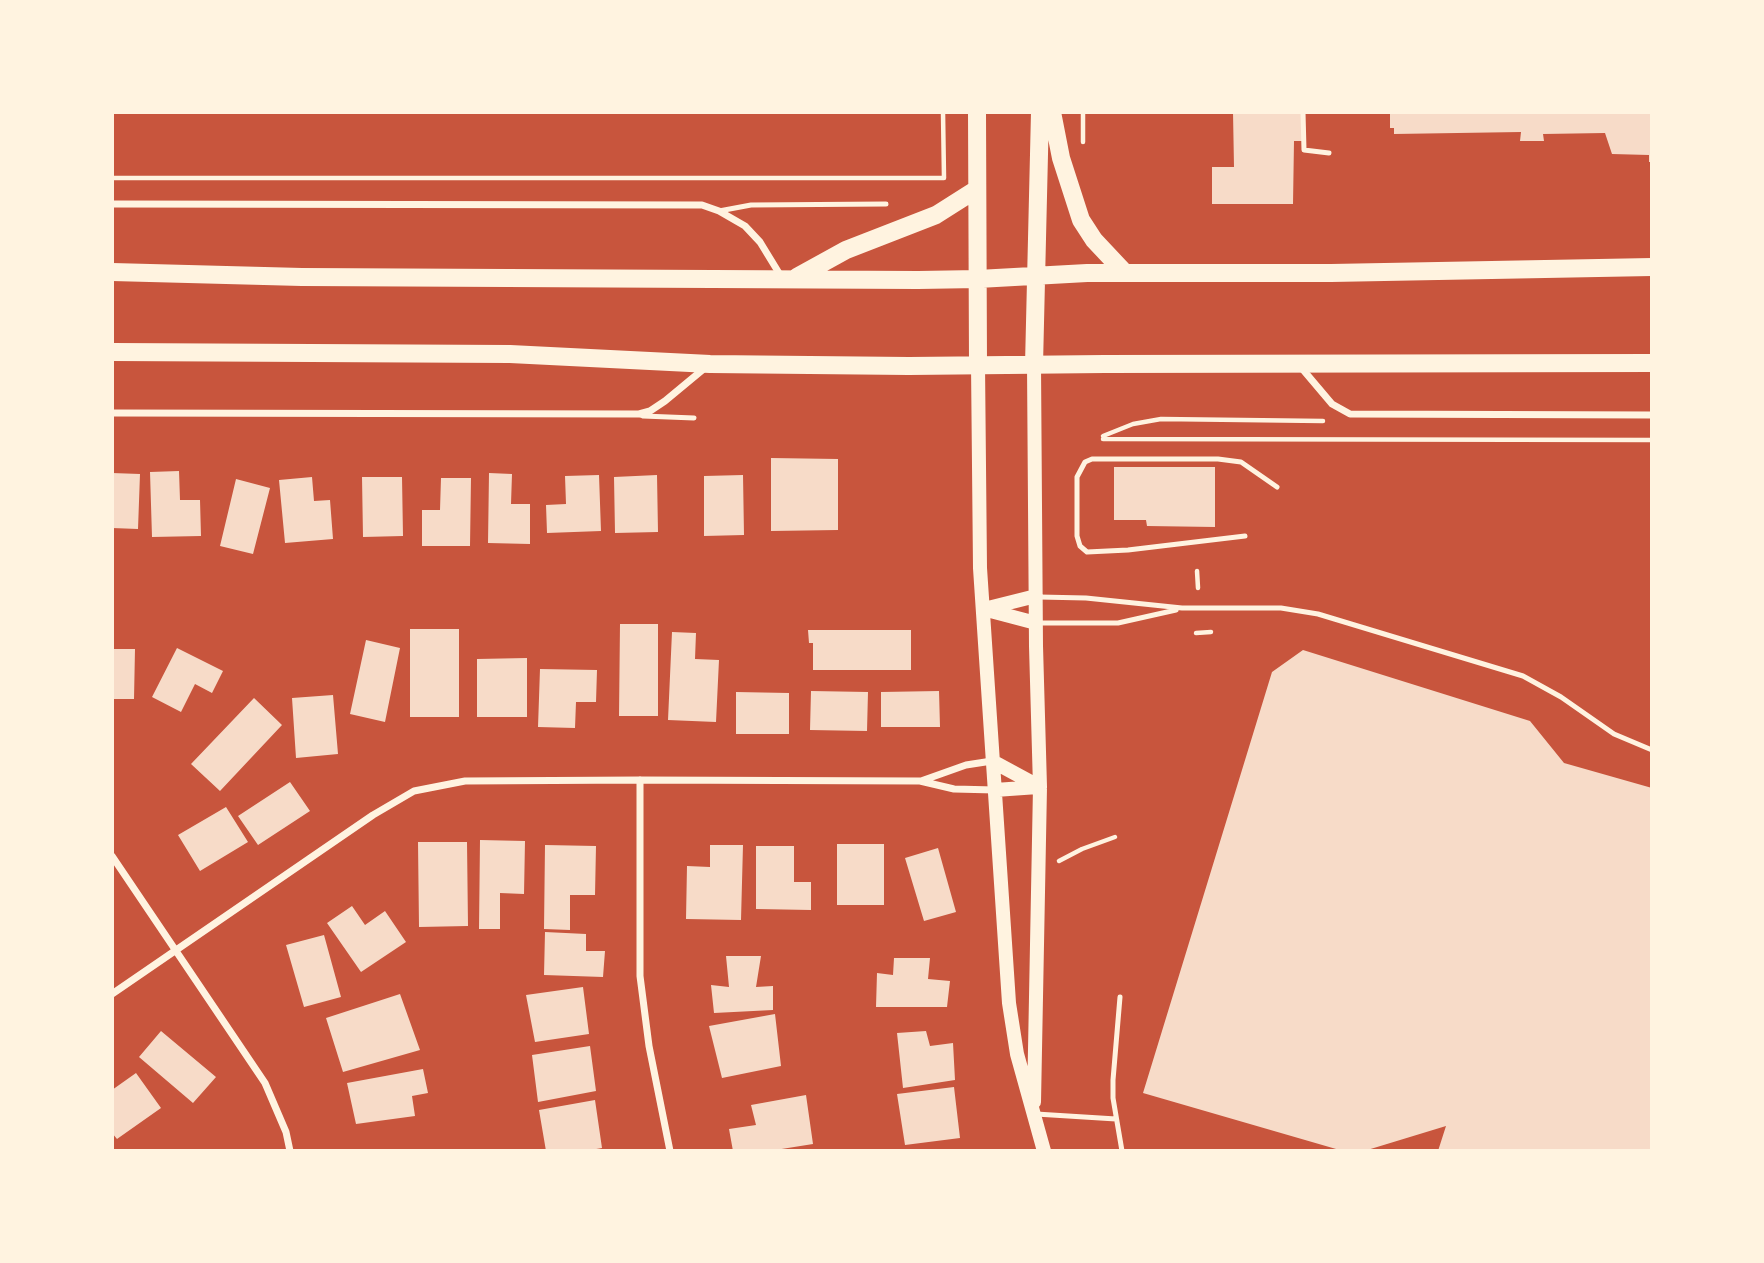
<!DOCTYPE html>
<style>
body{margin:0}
#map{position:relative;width:1764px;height:1263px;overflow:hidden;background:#c8553d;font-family:"Zilla Slab",serif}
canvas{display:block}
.frame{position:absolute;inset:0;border:114px solid #fff3e0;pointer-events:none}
</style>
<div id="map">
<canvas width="1764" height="1263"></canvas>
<div class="frame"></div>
</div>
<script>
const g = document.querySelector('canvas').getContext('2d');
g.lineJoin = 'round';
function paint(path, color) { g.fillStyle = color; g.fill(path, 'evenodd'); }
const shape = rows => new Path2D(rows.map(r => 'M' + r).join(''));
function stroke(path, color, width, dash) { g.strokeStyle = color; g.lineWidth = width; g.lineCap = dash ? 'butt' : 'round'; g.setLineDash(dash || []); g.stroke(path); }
paint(shape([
 [1233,112,1302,112,1302,141,1294,141,1293,204,1212,204,1212,167,1234,167],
 [1390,112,1652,112,1652,162,1649,162,1649,155,1612,154,1605,133,1543,134,1544,141,1520,141,1521,132,1394,134,1394,128,1390,128],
 [771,458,838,459,838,530,771,531],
 [1114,467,1215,467,1215,527,1147,526,1146,520,1114,520],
 [179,471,180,500,200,500,201,536,152,537,150,472],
 [112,473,140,474,138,529,112,528],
 [489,473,512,474,511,504,530,504,530,544,488,543],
 [599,475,601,531,547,533,546,505,566,504,565,476],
 [657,475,658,532,615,533,614,477],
 [743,475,744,535,704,536,704,476],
 [312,477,314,501,330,500,333,539,285,543,279,480],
 [362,477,402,477,403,536,363,537],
 [441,478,471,478,470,546,422,546,422,510,440,510],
 [236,479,270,488,253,554,220,546],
 [620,624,658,624,658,716,619,716],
 [410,629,459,629,459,717,410,717],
 [808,630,911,630,911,670,813,670,813,643,809,643],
 [672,632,696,633,695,659,719,660,716,722,668,720],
 [366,640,400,648,385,722,350,714],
 [177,648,223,671,212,693,195,684,181,712,152,697],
 [112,649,135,649,134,699,112,699],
 [1303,650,1530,721,1564,763,1652,788,1652,1151,1438,1151,1446,1126,1364,1151,1343,1151,1143,1093,1272,672],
 [527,658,527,717,477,717,477,659],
 [540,669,597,670,596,702,576,702,575,728,538,727],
 [811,691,868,692,867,731,810,730],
 [939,691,940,727,881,727,881,692],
 [736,692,789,693,789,734,736,734],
 [333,695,338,754,296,758,292,698],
 [254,698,282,725,220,791,191,764],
 [290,782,310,811,258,845,238,816],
 [226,807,248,842,200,871,178,835],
 [480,840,525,841,524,894,500,893,500,929,479,929],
 [418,842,467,842,468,926,419,927],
 [837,844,884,844,884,905,837,905],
 [545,845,596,846,595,895,570,895,570,930,544,929],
 [710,845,743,845,741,920,686,919,687,866,710,867],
 [756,846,794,846,794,882,811,882,811,910,756,909],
 [938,848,956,912,924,921,905,858],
 [352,906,365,925,385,911,406,942,361,972,327,923],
 [545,932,586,934,586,951,605,951,603,977,544,975],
 [324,935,341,997,304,1007,286,945],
 [726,956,761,956,756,987,773,986,773,1010,714,1013,711,985,729,987],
 [894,958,930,958,928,979,950,981,947,1007,876,1007,877,973,893,975],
 [583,987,589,1034,535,1042,526,995],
 [400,994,420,1050,343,1072,326,1018],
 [775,1014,781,1066,722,1078,709,1026],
 [161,1031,216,1077,193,1103,139,1057],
 [926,1031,930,1046,953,1043,955,1080,903,1088,897,1033],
 [590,1046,596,1091,538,1102,532,1055],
 [423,1069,428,1093,412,1096,415,1116,356,1124,347,1083],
 [136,1073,161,1108,117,1139,112,1133,112,1090],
 [954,1087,960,1138,905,1145,897,1094],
 [806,1095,813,1144,769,1151,733,1151,729,1129,756,1125,751,1105],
 [595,1100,602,1148,585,1151,546,1151,539,1110]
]), '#f7dbc8');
stroke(shape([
 [1083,142,1083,112],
 [112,178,944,178,943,112],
 [1103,436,1133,424,1161,419,1323,421],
 [1103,439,1652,440],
 [1197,571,1198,588],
 [1196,633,1211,632],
 [1059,861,1082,849,1115,837]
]), '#fff3e0', 4.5);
stroke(shape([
 [1303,112,1304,150,1329,153],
 [719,211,751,205,886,204],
 [639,414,643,416,694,418],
 [1245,536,1128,550,1087,552,1080,546,1077,536,1077,477,1085,462,1092,459,1218,459,1241,462,1277,487],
 [1039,597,1086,598,1182,608,1281,608,1318,614,1523,676,1561,697,1614,734,1652,750],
 [1037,623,1118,623,1176,610],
 [1120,997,1113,1080,1113,1098,1122,1151],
 [1036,1114,1116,1119]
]), '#fff3e0', 5);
stroke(shape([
 [112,204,702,205,719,211,745,226,760,242,782,278],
 [1299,365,1332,404,1350,414,1652,415],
 [112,413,639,414,650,411,665,401,706,367],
 [640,780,640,976,649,1046,670,1151],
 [921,781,966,765,992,761],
 [112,856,265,1083,286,1132,290,1151],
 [112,994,373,815,414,791,465,781,640,780,920,781,954,789,995,790]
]), '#fff3e0', 7);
stroke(shape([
 [978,364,980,568,1009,1003,1017,1054,1044,1151],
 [983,609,1036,623],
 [984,609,1036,596],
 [992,761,1040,787],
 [995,790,1038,787],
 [1034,1102,1040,787,1036,646,1034,365]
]), '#fff3e0', 14);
stroke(shape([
 [977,112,978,364],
 [1052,112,1061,158,1081,220,1094,240,1125,273],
 [112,272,302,277,918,280,978,279,1087,273,1331,273,1652,267],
 [797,277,846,250,936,215,977,189],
 [112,352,510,354,710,364,909,366,1105,364,1652,363],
 [1034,365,1040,112]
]), '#fff3e0', 18);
</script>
